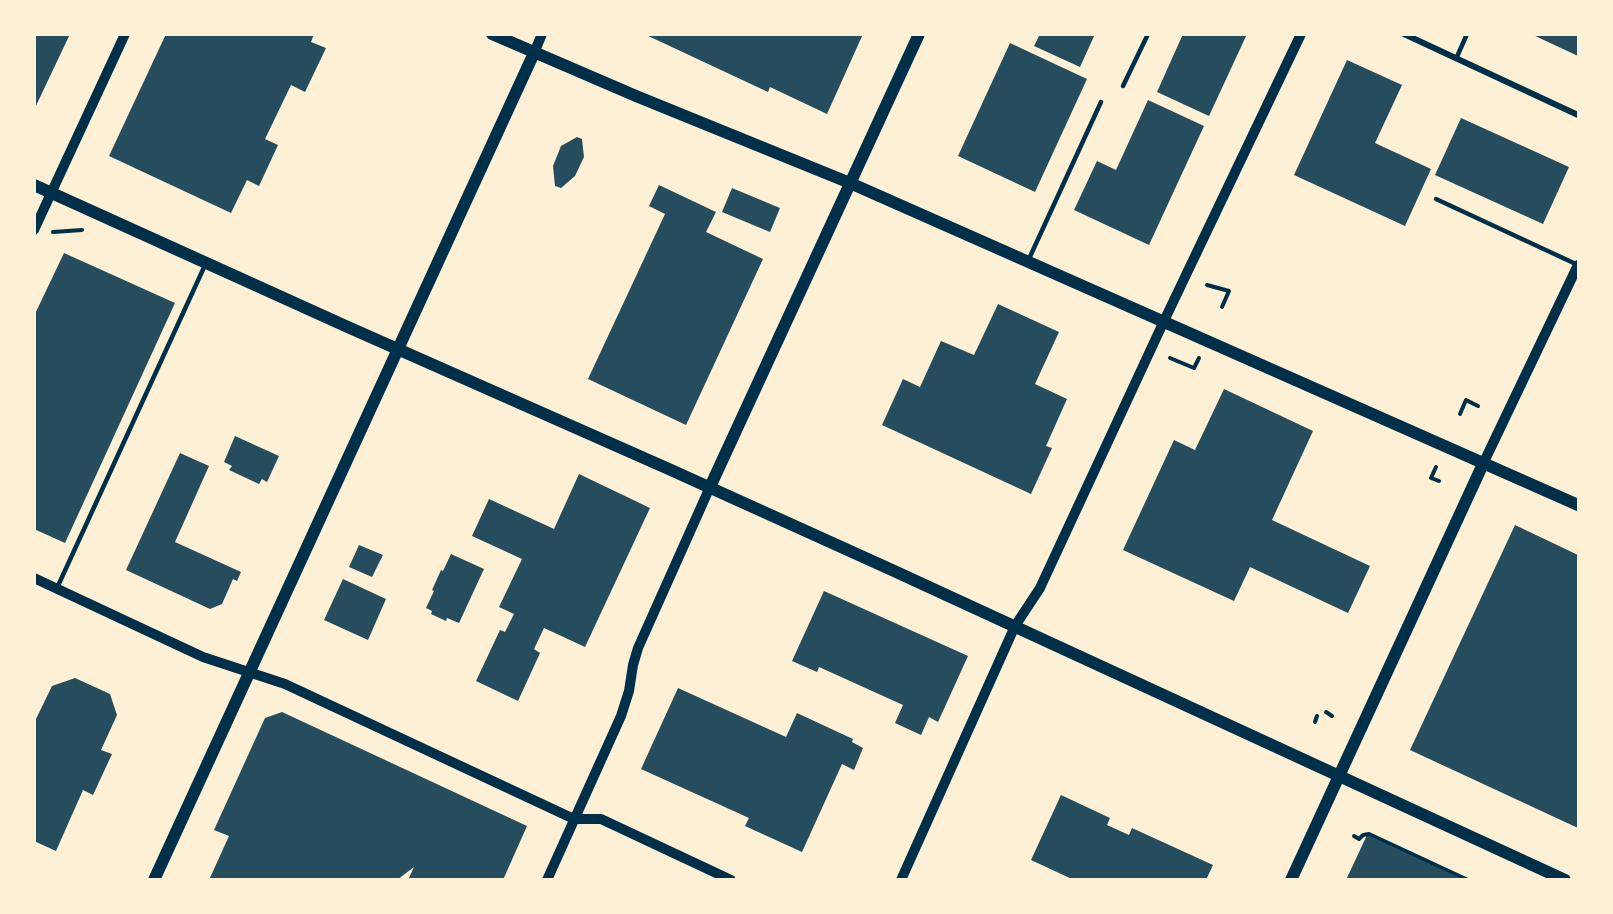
<!DOCTYPE html>
<style>
body{margin:0}
#map{position:relative;width:1613px;height:914px;overflow:hidden;background:#fdf0d5;font-family:Inter,sans-serif}
canvas{display:block}
.frame{position:absolute;inset:0;border:36px solid #fdf0d5;pointer-events:none}
</style>
<div id="map">
<canvas width="1613" height="914"></canvas>
<div class="frame"></div>
</div>
<script>
const g = document.querySelector('canvas').getContext('2d');
g.lineJoin = 'round';
function paint(path, color) { g.fillStyle = color; g.fill(path, 'evenodd'); }
const shape = rows => new Path2D(rows.map(r => 'M' + r).join(''));
function stroke(path, color, width, dash) { g.strokeStyle = color; g.lineWidth = width; g.lineCap = dash ? 'butt' : 'round'; g.setLineDash(dash || []); g.stroke(path); }
paint(shape([
 [34,34,70,34,34,110],
 [166,34,314,34,311,42,326,48,305,92,291,85,265,139,278,145,259,186,247,180,231,213,109,156],
 [644,34,863,34,827,114,770,87,768,92],
 [1040,34,1095,34,1080,67,1034,46],
 [1183,34,1247,34,1209,116,1157,92],
 [1531,34,1578,34,1578,56],
 [1010,43,1087,79,1035,192,958,156],
 [1347,60,1402,85,1375,143,1431,169,1405,226,1294,175],
 [1148,100,1204,126,1149,245,1074,210,1097,161,1116,170],
 [1461,118,1569,167,1543,224,1435,175],
 [577,137,582,139,584,157,575,176,561,188,555,186,553,166,561,146],
 [659,185,716,212,706,232,763,259,686,425,588,379,665,214,649,206],
 [732,188,780,208,770,232,722,212],
 [64,253,175,303,65,543,34,529,34,316],
 [998,304,1059,332,1035,384,1067,399,1046,446,1052,448,1031,494,882,425,903,379,920,387,941,341,974,355],
 [1224,389,1313,431,1272,520,1370,566,1348,613,1250,567,1234,601,1123,550,1174,440,1195,450],
 [235,436,279,456,267,482,262,479,259,484,229,470,232,466,224,462],
 [180,453,209,466,175,542,241,572,237,581,233,579,222,604,210,609,126,570],
 [579,474,650,508,585,647,544,628,534,649,540,653,518,701,476,681,500,630,505,632,514,614,499,607,522,559,472,536,489,499,554,529],
 [1515,525,1578,555,1578,828,1410,750],
 [359,545,383,555,372,577,349,567],
 [451,554,484,569,459,623,447,618,446,621,431,614,432,611,426,608,434,591,432,590,441,570,443,571],
 [343,579,386,599,368,640,324,620],
 [824,591,968,656,938,722,929,717,921,735,895,723,903,705,819,667,817,672,792,661],
 [75,678,110,694,117,715,101,750,112,754,93,795,83,790,56,851,34,841,34,719,36,719,52,686],
 [678,688,786,737,797,713,853,739,852,742,863,748,854,770,842,764,802,852,745,826,749,818,641,769],
 [282,712,527,826,503,880,408,880,414,867,397,880,209,880,229,836,214,830,265,718],
 [1061,795,1110,818,1107,825,1129,835,1132,828,1213,865,1206,880,1074,880,1031,860],
 [1367,835,1464,880,1346,880]
]), '#264d5e');
stroke(shape([
 [53,232,82,230],
 [1207,285,1229,291,1222,307],
 [1170,358,1194,368,1199,358],
 [1460,414,1466,400,1478,406],
 [1436,467,1431,478,1439,481],
 [1326,712,1332,716],
 [1315,722,1317,716],
 [1354,836,1359,839,1363,835,1369,834,1468,880]
]), '#003049', 4);
stroke(shape([
 [1456,59,1467,34],
 [1123,86,1148,34],
 [1436,199,1578,265],
 [1028,261,1101,102],
 [57,588,206,263]
]), '#003049', 4.5);
stroke(shape([
 [1404,34,1578,115]
]), '#003049', 6);
stroke(shape([
 [534,53,542,34],
 [34,230,125,34],
 [1483,464,1578,265],
 [34,578,203,657,285,684,574,819,601,819,731,880],
 [547,880,621,716,629,691,633,665,638,648,710,487],
 [901,880,1015,626,1040,588,1164,321,1301,34]
]), '#003049', 10);
stroke(shape([
 [492,34,636,96,850,183,1578,505],
 [34,185,350,328,671,470,892,570,1565,880],
 [710,487,919,34],
 [154,880,534,53],
 [1291,880,1483,464]
]), '#003049', 12);
</script>
